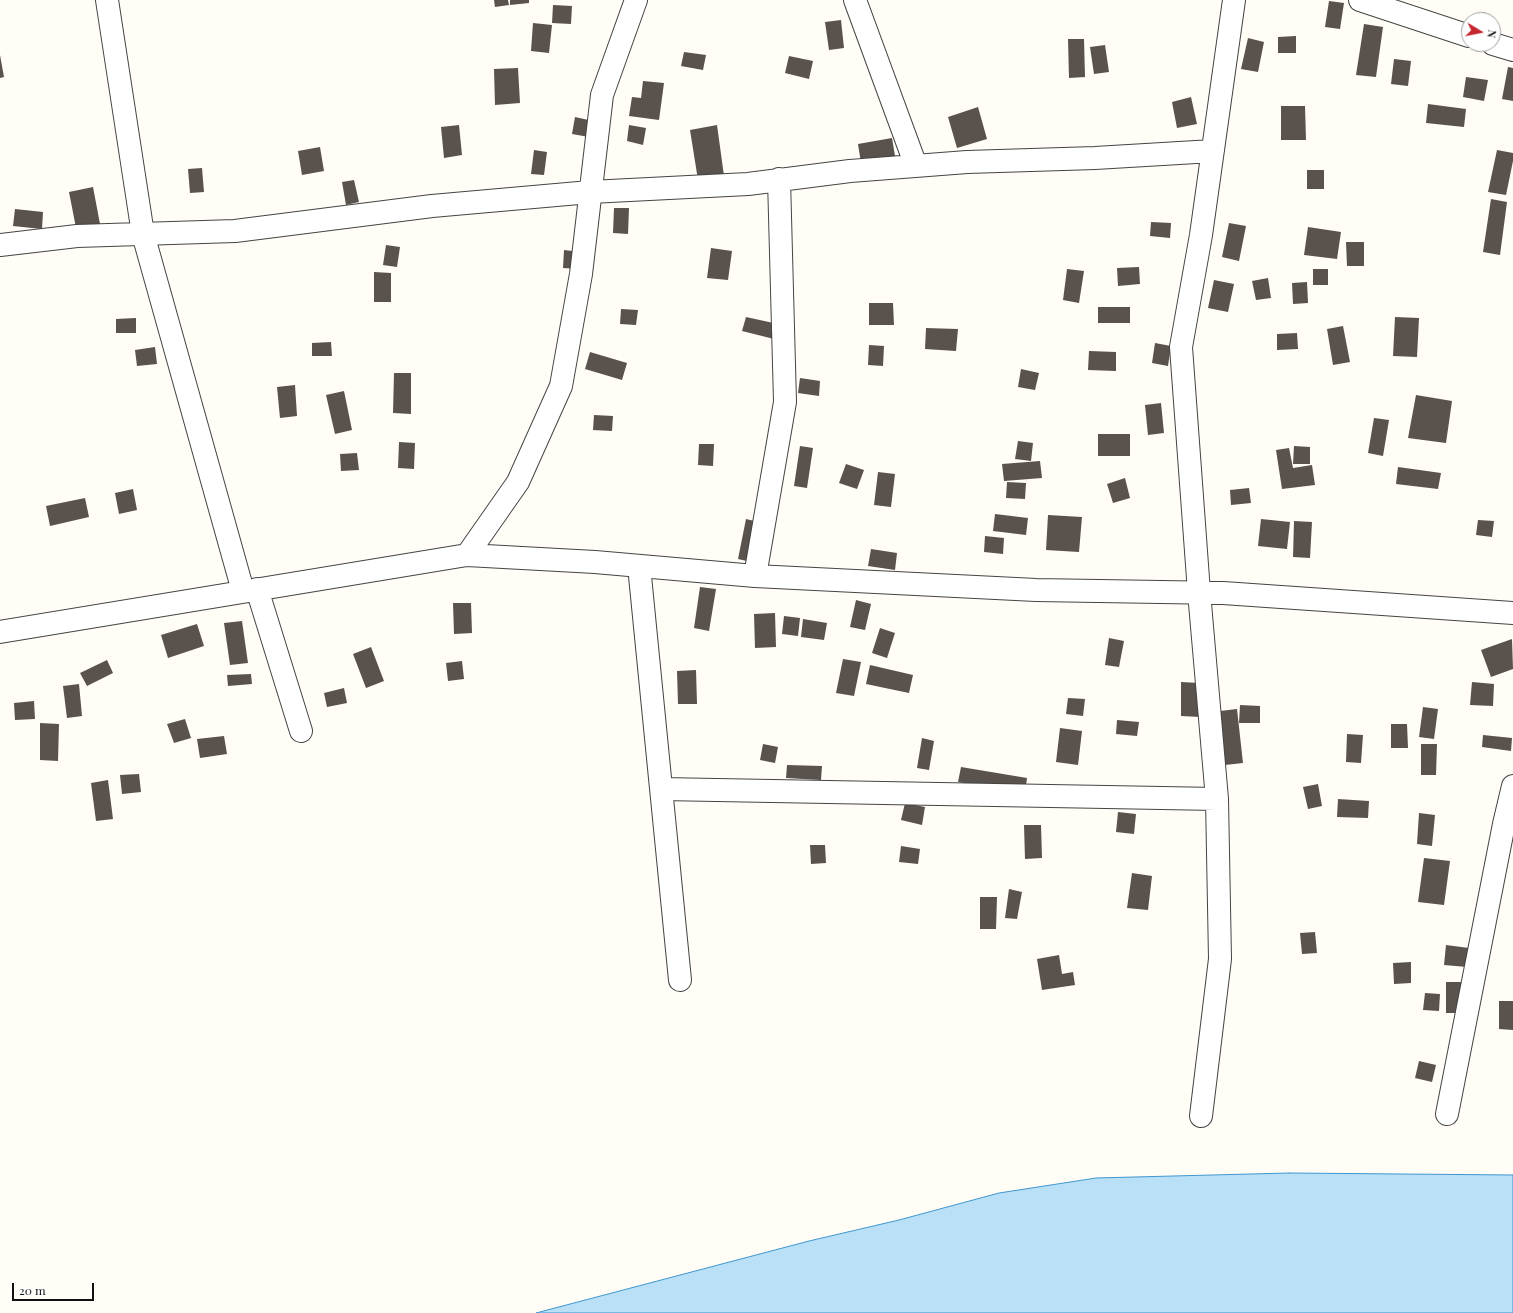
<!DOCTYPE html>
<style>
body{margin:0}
#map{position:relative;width:1513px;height:1313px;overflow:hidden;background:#fffdf5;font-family:"Playfair Display",serif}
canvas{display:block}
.north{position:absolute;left:1461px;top:12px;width:40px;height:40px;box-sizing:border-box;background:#fff;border:1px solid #a0a0a0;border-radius:50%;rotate:100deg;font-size:11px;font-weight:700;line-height:16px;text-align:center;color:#111}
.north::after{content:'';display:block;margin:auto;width:14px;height:18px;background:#c4262e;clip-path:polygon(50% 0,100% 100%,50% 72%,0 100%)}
.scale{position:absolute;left:12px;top:1283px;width:82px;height:18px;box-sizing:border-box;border:2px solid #111;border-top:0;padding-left:5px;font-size:12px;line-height:14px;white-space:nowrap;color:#111;-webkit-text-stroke:3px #fff;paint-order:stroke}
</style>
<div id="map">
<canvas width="1513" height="1313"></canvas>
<div class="north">N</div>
<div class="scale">20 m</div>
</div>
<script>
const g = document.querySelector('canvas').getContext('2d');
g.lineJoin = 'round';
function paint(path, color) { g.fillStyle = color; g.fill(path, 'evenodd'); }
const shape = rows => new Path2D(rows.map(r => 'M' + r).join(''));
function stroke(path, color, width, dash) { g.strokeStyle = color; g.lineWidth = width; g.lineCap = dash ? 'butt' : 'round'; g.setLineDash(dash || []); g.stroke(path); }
const water = shape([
 [1289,1173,1513,1175,1513,1313,536,1313,809,1241,899,1220,999,1193,1096,1178,1289,1173]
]);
paint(water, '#b9e0f7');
stroke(water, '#3f96cf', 1);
paint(shape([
 [494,0,508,0,509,5,495,7],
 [510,0,529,0,529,3,510,5],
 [1329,1,1344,3,1340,29,1325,27],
 [553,5,572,6,571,24,552,23],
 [841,20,844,48,829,50,825,22],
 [533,23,552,25,549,53,531,51],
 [1364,24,1383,27,1376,77,1356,75],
 [1296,36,1296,53,1278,53,1278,37],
 [1248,38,1264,42,1258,72,1241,69],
 [1068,39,1084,39,1085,77,1069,78],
 [1105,45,1109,72,1094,74,1090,47],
 [684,52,706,55,703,70,681,66],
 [0,55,4,77,0,78],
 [789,56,813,61,809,79,785,73],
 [1394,59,1411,61,1408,86,1391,84],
 [1508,67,1513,68,1513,101,1502,99],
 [518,68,520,103,495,105,494,69],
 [1466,77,1488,80,1484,101,1463,97],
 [643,81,664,83,659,120,629,116,632,97,641,98],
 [1191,97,1197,124,1177,128,1172,102],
 [1428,104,1466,109,1464,127,1426,123],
 [1281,106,1305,106,1306,140,1281,140],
 [978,107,987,139,957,148,948,117],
 [575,117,593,121,589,137,572,134],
 [459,125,462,155,444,158,441,127],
 [629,125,646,128,643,145,627,141],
 [717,125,724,176,698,180,690,130],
 [892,138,895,156,861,163,858,144],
 [320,147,324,171,302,175,298,151],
 [534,150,547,152,544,175,531,174],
 [1497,150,1513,153,1513,161,1506,195,1488,192],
 [202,168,204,192,190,193,188,169],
 [1307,170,1324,170,1324,189,1307,189],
 [354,180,359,202,346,205,342,182],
 [93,187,100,224,76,228,69,192],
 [1491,199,1507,202,1500,255,1483,252],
 [614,208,629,208,628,234,613,233],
 [15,209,43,212,42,229,13,226],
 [1151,222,1171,223,1170,238,1150,236],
 [1229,223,1246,226,1239,261,1222,257],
 [1308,227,1341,232,1337,259,1304,255],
 [1346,242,1364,242,1364,266,1347,266],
 [386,245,400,247,397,267,383,265],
 [711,248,732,251,728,280,707,278],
 [564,250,581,252,579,269,563,268],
 [1139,267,1140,284,1118,286,1117,268],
 [1067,269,1084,271,1079,303,1063,300],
 [1313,269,1328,269,1328,285,1313,285],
 [374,272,391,273,391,302,374,302],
 [1268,278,1271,298,1256,300,1252,281],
 [1214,280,1234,284,1228,312,1208,308],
 [1307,282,1308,303,1293,304,1292,283],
 [869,303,893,303,894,325,869,325],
 [1098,307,1130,307,1130,323,1098,323],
 [621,309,638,310,636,325,620,324],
 [746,317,778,324,774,339,742,331],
 [1395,317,1419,318,1417,357,1393,356],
 [136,318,136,333,116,333,116,319],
 [1343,326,1350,362,1333,365,1327,329],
 [926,328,958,329,956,351,925,349],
 [1297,333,1298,349,1277,350,1277,334],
 [331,342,332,356,312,356,312,343],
 [1155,343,1171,346,1168,366,1152,363],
 [869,345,884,346,883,366,868,365],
 [155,347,157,364,137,366,135,350],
 [1089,351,1116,352,1116,371,1088,370],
 [590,352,627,363,622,380,585,369],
 [1021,369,1039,373,1035,390,1018,387],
 [394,373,411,373,411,414,393,413],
 [800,378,820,381,819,396,798,393],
 [295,385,297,416,280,418,277,387],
 [344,391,352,430,335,434,326,395],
 [1416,395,1452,401,1446,443,1408,438],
 [1161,403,1164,433,1148,435,1145,405],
 [594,415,613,416,612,431,593,430],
 [1374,418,1389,420,1383,456,1368,453],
 [1098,434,1130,434,1130,456,1098,456],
 [1018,441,1033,443,1031,461,1015,459],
 [399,442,415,443,414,469,398,468],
 [699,444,714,444,713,466,698,465],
 [800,446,813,448,807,488,794,486],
 [1294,446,1310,447,1310,464,1293,464],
 [1289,448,1293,468,1312,465,1315,485,1282,489,1276,450],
 [357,453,359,470,341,471,340,454],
 [1040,461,1042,478,1004,481,1002,464],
 [846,464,864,470,857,489,839,483],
 [1398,467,1441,473,1438,489,1396,484],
 [878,472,895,474,891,507,874,505],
 [1125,478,1130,498,1113,503,1107,484],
 [1007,482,1026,483,1025,499,1006,498],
 [1249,488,1251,503,1231,505,1230,490],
 [133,489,137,510,119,514,115,493],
 [85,498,89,517,50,526,46,506],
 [995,514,1028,518,1026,535,993,531],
 [1048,515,1082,517,1079,552,1046,550],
 [746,519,767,524,760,564,738,559],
 [1261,519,1290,522,1287,549,1258,546],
 [1478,520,1494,521,1492,537,1476,535],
 [1294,521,1312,522,1310,558,1293,557],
 [985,536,1004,538,1003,554,984,552],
 [871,549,897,553,895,570,868,566],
 [700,587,716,589,709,631,694,628],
 [856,600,871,604,865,630,850,627],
 [453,603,471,603,472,633,454,634],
 [775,613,776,647,755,648,754,614],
 [784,616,800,618,798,636,782,634],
 [803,619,827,623,824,640,801,637],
 [242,621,248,663,230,665,224,623],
 [197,624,204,646,168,658,161,635],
 [880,628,895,633,887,658,872,653],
 [1109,638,1124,641,1119,667,1105,665],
 [1512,639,1513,669,1491,677,1481,650],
 [371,647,384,681,366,688,353,654],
 [843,659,861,662,854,696,836,693],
 [107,660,113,673,87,686,80,673],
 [462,661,464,679,448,681,446,663],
 [870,665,913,675,909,693,866,684],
 [696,670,697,704,678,704,677,671],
 [251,674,252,684,228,686,227,675],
 [1181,682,1200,683,1200,717,1181,716],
 [1472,682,1494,684,1493,706,1470,705],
 [79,684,82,716,67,718,63,686],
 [344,688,347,703,327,707,324,693],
 [1068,698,1085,699,1083,716,1066,714],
 [34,701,35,719,15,720,14,703],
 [1240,705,1260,706,1260,723,1239,723],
 [1423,707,1438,709,1434,739,1419,737],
 [1237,709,1243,763,1225,765,1220,711],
 [185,719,191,738,174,743,167,724],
 [1117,720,1139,722,1137,736,1116,734],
 [40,723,59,724,58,761,40,760],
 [1391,724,1407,724,1408,748,1391,748],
 [1060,728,1082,731,1078,765,1056,762],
 [1347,734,1363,735,1361,763,1346,762],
 [1483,735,1512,738,1511,751,1482,747],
 [224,736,227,754,200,758,197,739],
 [922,738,934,741,929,770,917,768],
 [763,744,778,747,775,763,760,760],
 [1421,744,1437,744,1436,775,1421,775],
 [787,765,822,766,821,780,786,778],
 [961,767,1027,778,1025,793,958,782],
 [139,774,141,792,122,794,120,775],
 [108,780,113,819,96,821,91,783],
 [1318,784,1322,806,1308,809,1303,787],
 [1338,799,1369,801,1368,818,1337,817],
 [905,803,925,807,922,825,901,820],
 [1118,812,1136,814,1134,834,1116,832],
 [1419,813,1435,815,1432,846,1417,844],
 [1024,825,1041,825,1042,858,1025,859],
 [810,845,825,845,826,863,811,864],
 [901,846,920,849,918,864,899,862],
 [1424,858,1450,861,1444,905,1418,902],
 [1132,873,1152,876,1148,910,1127,908],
 [1009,889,1022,892,1017,919,1005,918],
 [980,897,997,897,996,929,980,929],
 [1315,932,1317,953,1302,954,1300,933],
 [1446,945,1469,948,1467,967,1444,965],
 [1059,955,1062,974,1073,972,1075,985,1042,990,1037,959],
 [1411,962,1411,983,1394,984,1393,963],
 [1446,982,1464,982,1464,1013,1446,1013],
 [1425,993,1440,994,1439,1011,1423,1010],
 [1499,1001,1513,1001,1513,1030,1499,1029],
 [1419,1061,1436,1065,1432,1082,1415,1078]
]), '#5a524d');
const minor = shape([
 [107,0,143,234,243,591],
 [855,0,916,166],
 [1360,0,1469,36],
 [1493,44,1513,50],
 [0,245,77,236,235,231,432,206,590,192,748,184,850,171,967,162,1095,158,1213,151],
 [467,555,518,482,561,386,581,274,602,95,636,0],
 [639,566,680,980],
 [755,576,785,402,779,179],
 [257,589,301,731],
 [0,632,467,555,595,562,755,576,1036,590,1223,593,1513,613],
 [661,789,1217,799],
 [1447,1114,1504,824,1513,786],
 [1201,1116,1220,959,1217,799,1199,592,1181,347,1201,235,1234,0]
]);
stroke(minor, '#444', 24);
stroke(minor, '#fff', 22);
</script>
